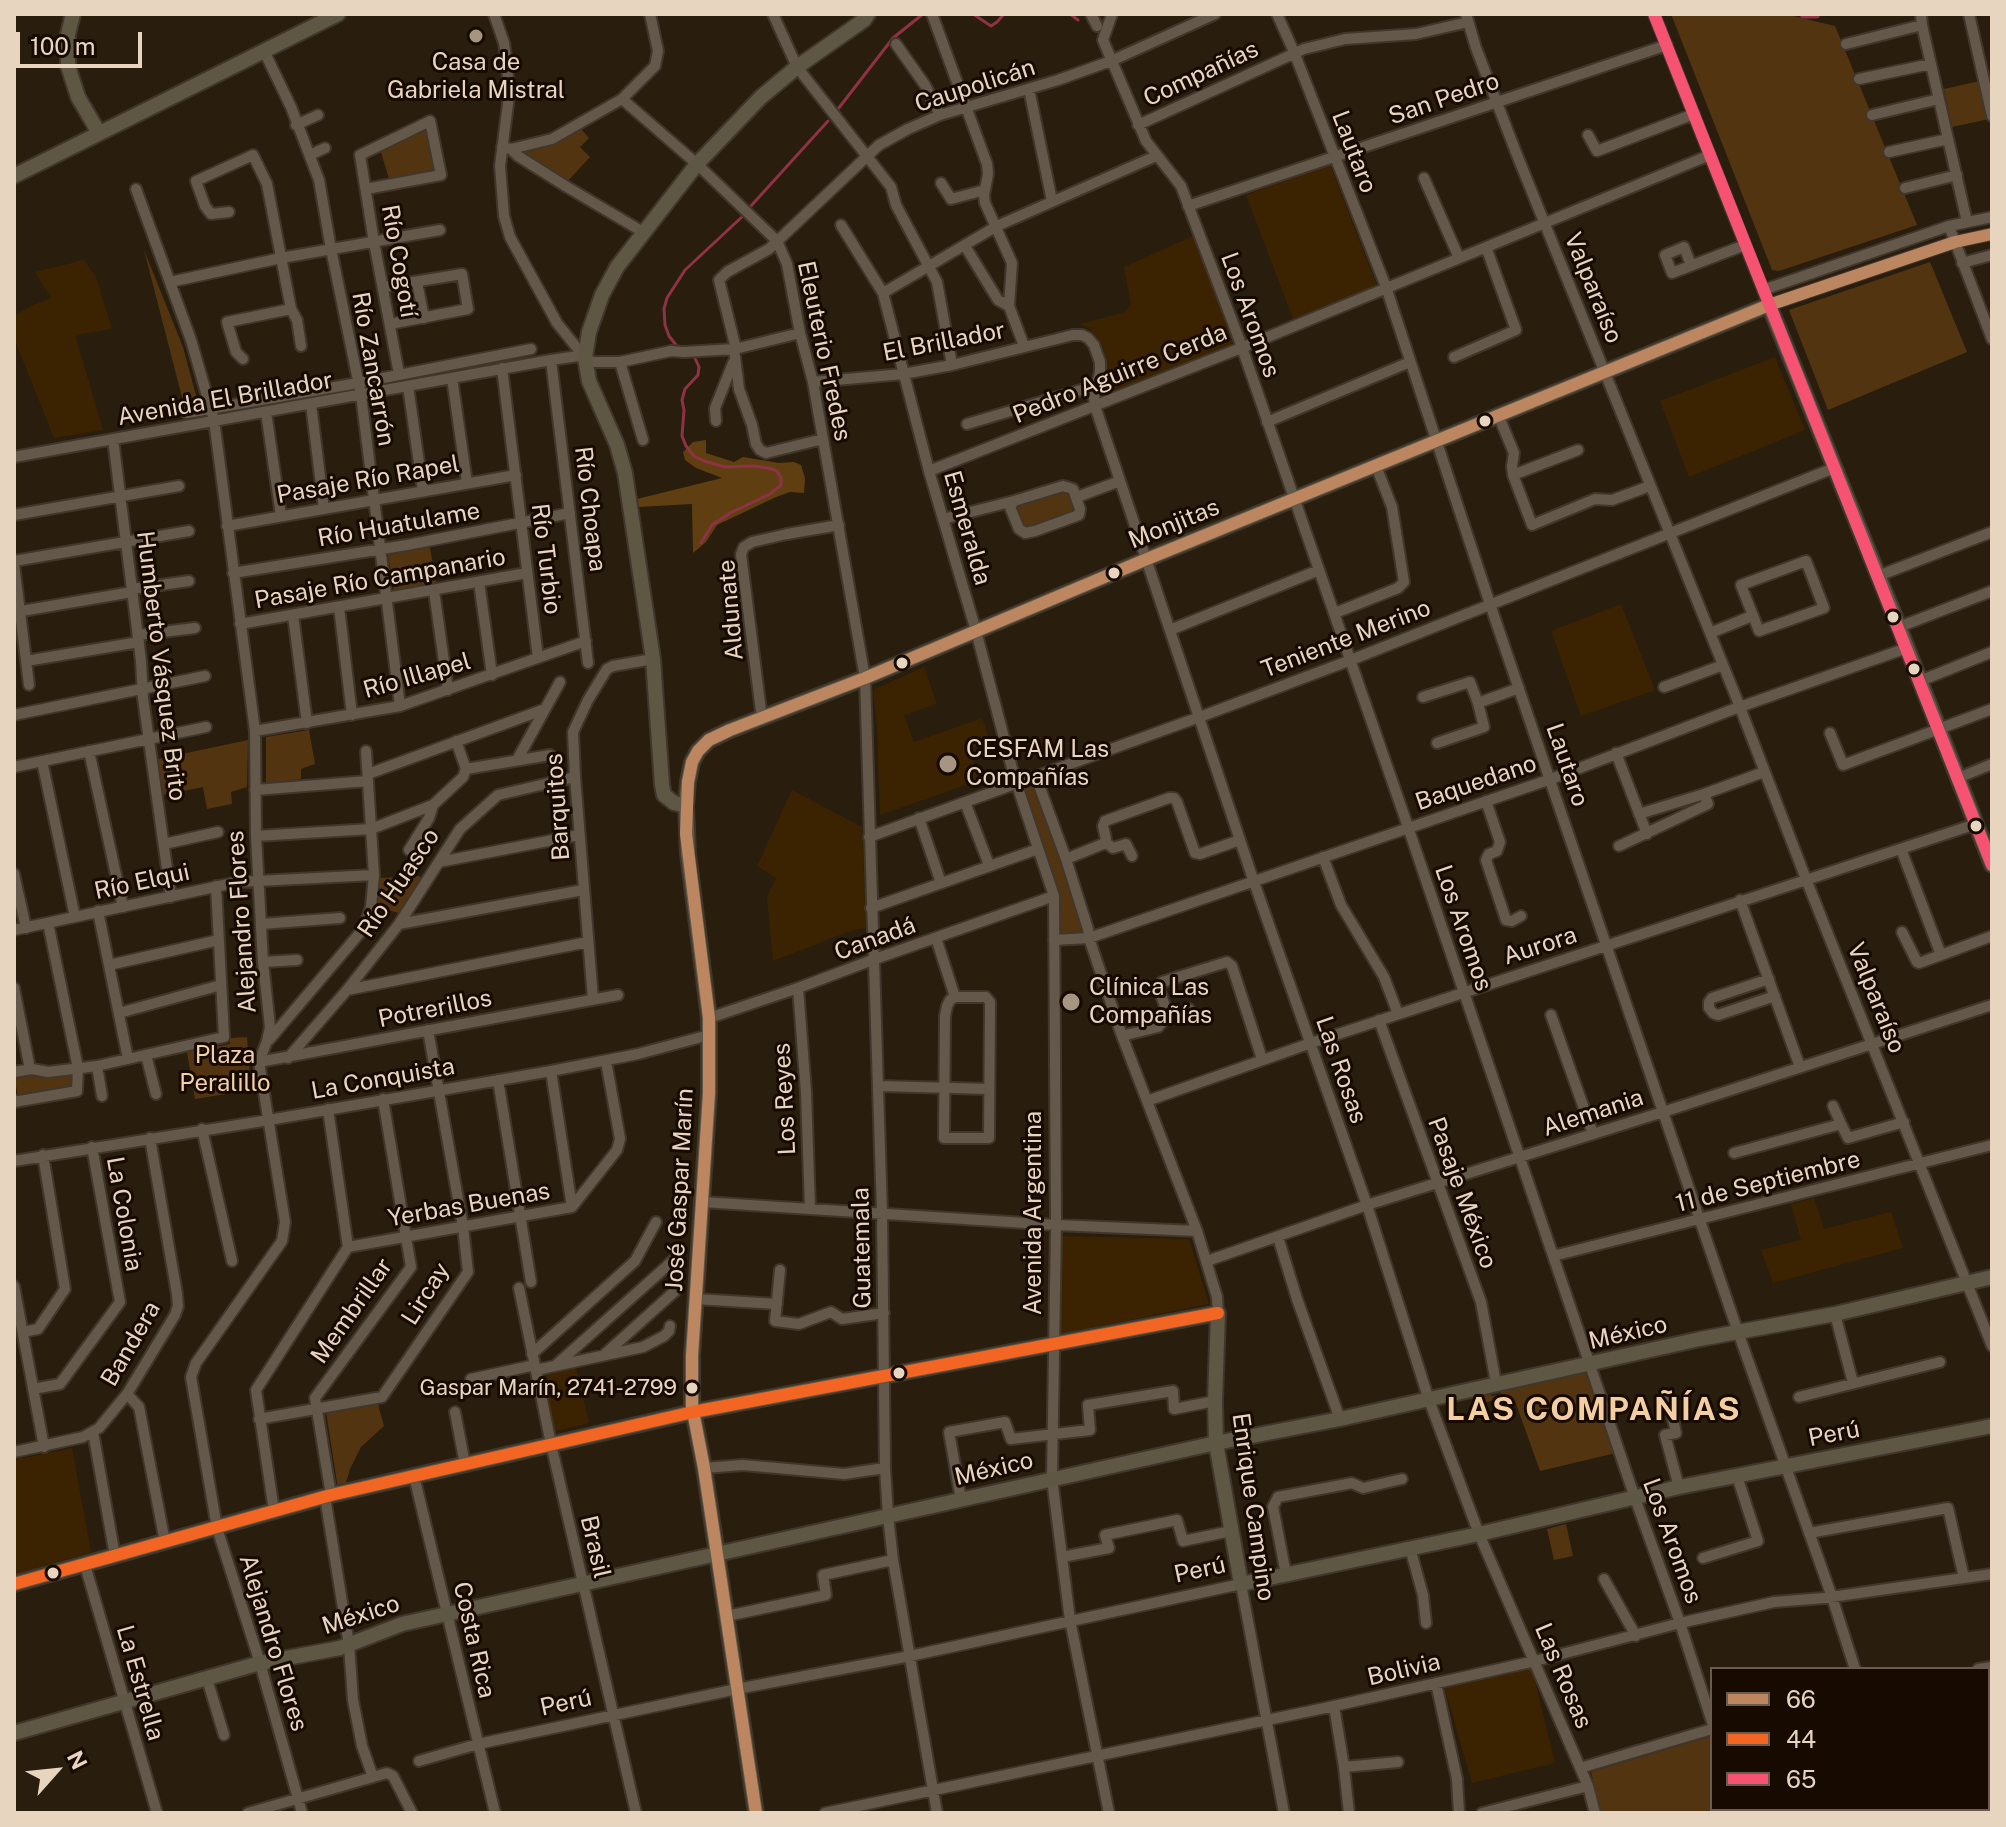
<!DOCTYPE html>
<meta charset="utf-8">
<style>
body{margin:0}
#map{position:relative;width:2006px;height:1827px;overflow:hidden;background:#291d0d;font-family:"Public Sans",sans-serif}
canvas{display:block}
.frame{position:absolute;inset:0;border:16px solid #e8d5c0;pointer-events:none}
.legend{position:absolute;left:1710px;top:1667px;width:280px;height:144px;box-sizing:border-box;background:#170a00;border:2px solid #6b5b4d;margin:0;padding:10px 14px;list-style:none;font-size:24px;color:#e8d5c0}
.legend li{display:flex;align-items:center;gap:16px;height:40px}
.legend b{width:40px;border:2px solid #6b5b4d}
.north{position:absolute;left:16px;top:1731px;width:80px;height:80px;-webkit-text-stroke:6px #170a00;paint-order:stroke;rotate:63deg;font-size:22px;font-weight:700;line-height:32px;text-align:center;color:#e8d5c0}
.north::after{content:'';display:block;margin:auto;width:28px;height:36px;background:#e8d5c0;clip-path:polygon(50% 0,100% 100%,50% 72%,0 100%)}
.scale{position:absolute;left:16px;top:32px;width:126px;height:36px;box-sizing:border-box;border:4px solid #e8d5c0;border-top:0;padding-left:10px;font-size:24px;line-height:28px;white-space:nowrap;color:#e8d5c0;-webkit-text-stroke:6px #170a00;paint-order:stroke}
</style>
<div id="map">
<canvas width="2006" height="1827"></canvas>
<div class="frame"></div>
<ul class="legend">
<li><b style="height:10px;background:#bb8660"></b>66</li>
<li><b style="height:10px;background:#f26522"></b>44</li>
<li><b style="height:10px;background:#f65372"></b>65</li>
</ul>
<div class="north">N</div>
<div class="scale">100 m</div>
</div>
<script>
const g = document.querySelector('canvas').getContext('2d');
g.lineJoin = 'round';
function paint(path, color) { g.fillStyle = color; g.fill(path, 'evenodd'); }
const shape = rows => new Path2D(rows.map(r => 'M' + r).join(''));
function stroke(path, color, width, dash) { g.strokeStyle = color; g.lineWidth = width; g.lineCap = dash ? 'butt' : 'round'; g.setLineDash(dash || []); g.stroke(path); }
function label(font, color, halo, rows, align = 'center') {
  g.font = font + ' "Public Sans",sans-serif'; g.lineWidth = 6; g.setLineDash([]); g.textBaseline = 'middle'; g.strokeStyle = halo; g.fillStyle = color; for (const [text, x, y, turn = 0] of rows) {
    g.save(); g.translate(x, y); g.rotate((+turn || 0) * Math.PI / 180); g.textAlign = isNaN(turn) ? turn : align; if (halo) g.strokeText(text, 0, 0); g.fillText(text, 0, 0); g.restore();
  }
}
paint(shape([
 [1330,165,1377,286,1293,319,1246,195],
 [1195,235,1234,348,1103,397,1107,369,1103,347,1092,330,1080,324,1125,312,1131,305,1124,267],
 [84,260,96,277,112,329,75,335,103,430,54,438,14,338,14,316,33,305,51,298,35,272],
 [1775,357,1805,430,1689,477,1660,401],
 [1621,604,1655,690,1581,716,1551,631],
 [924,667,937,704,904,715,914,742,982,718,990,741,969,749,980,780,880,815,877,728,873,690],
 [792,790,862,827,866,928,853,930,773,961,767,897,776,878,757,866],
 [1814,1198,1824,1229,1891,1212,1903,1248,1773,1283,1761,1250,1801,1240,1791,1204],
 [1062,1236,1189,1239,1209,1304,1061,1334],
 [576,1368,589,1423,553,1432,541,1376],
 [72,1448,91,1552,14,1575,14,1460],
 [1531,1666,1555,1763,1472,1783,1444,1686]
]), '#3b2302');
paint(shape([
 [1671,14,1785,14,1835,26,1917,225,1779,271,1772,270],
 [1980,81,1989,119,1952,127,1944,89],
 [428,126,437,173,390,182,379,146],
 [581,129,589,138,580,147,590,157,566,183,519,155,523,149,553,143],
 [144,250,183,347,198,403,184,405],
 [1930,262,1967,352,1828,410,1789,310],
 [1062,490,1072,493,1076,511,1073,514,1027,528,1020,524,1016,512,1017,505],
 [430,547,436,583,394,591,388,555],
 [309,730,315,764,301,769,301,779,266,784,266,737],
 [248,740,247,787,231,792,232,804,207,809,203,787,163,795,158,759],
 [1035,784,1086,931,1068,937,1063,936,1059,928,1057,890,1023,793,1026,788],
 [419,876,422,878,399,913,376,907,379,878],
 [247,1037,251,1090,195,1099,187,1052,230,1044,230,1038],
 [32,1072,45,1077,74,1073,72,1087,18,1096,14,1076],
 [1586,1370,1616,1453,1540,1471,1515,1401,1510,1401,1508,1397,1487,1402,1486,1404,1483,1394,1488,1392,1492,1396,1500,1394,1503,1389],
 [378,1404,384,1426,361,1447,350,1469,345,1486,338,1489,326,1412],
 [1566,1524,1573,1556,1554,1560,1547,1529],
 [1712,1736,1712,1809,1888,1809,1889,1813,1601,1813,1591,1772]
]), '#523510');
paint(shape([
 [706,440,706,453,734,462,743,457,779,463,794,462,801,465,805,478,804,493,790,492,776,497,717,525,706,542,693,553,692,504,638,507,637,499,722,478,696,468,685,460,683,452,693,442]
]), '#5f3f11');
stroke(shape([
 [973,14,991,26,997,22,1004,14],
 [1070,14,1078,20],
 [838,109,893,38,923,14],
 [750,207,828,121],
 [676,345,669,336,665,325,664,309,667,298,685,270,744,215],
 [694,356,699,367,698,375,685,389,682,400,684,410,682,436,686,446,694,456,704,461,725,467,753,466,768,468,777,471,781,478,781,485,770,494,730,513,712,525,701,543]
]), '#8e3245', 3);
stroke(shape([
 [1804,14,1816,14]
]), '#8e3245', 9);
const minor = shape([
 [494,14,504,43,507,63,509,96,500,166,504,216,510,237,557,323,585,358],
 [773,14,797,67,891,187,896,205,937,282,952,365],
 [932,14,987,164,988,174,984,195,985,203,1012,263,1009,306,1024,346],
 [1091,14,1097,26],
 [1112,14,1103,40,1146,141,1181,186,1239,339,1405,818,1635,1498,1680,1623,1712,1722],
 [1277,14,1294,52,1386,287,1490,604,1738,1332,1832,1597,1855,1669],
 [1466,14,1476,48,1517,155,1738,702,1806,879,1992,1346],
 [1654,14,1769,305,1955,242,1992,234],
 [1921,14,1922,25,1967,222],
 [1969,14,1992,116],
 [896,44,925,85,940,115],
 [1846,44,1922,25],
 [264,51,291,107,319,180,331,249,361,395,400,706],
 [1859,79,1931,64],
 [1029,89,1052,201],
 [622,99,697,164,777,241,787,264,800,333,813,382,865,678,882,1213,885,1468,888,1516,893,1560,937,1813],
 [1872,115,1939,99],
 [296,125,318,115],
 [1138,125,1304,49,1345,39,1416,34,1468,22],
 [1588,135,1597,151,1694,114],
 [502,147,511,149,552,139,622,99,655,66,658,51,650,14],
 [511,149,518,156,567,187,643,232],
 [1889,152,1948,139],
 [310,155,325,148],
 [1424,178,1459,258],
 [941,183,951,199,985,190],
 [1905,188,1957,175],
 [136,189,191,340,214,420,255,731,256,836,263,962,270,1027,267,1041,259,1062,285,1222,282,1241,196,1363,191,1377,217,1528,260,1663,302,1813],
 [366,189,441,175,430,121,360,155,374,242,399,374],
 [1188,206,1667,45],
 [229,212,211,214,205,206,196,181,253,155,267,184,291,309,297,320,301,346],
 [841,225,883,293,929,471,976,631,1014,776,1054,896,1056,1225,1052,1479,1070,1620,1109,1813],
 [1949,226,1992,339],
 [965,246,998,300,1009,306],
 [1962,263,1992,255],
 [1691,265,1684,247,1665,255,1672,273,1745,245],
 [170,282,281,258,440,230],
 [417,282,424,318],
 [383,287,462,274,468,309,390,324],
 [1763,290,1949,226,1992,217],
 [883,293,997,226,1156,156],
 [734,349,739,389,752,425,756,444,760,450,766,453,823,439],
 [736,349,719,280,727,272,769,249,879,145,908,129,940,115,1058,80,1111,61,1215,14],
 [1454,357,1516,330,1486,247],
 [243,359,236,352,227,322,291,309],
 [551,360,588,663],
 [620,362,643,440],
 [502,368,538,658],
 [452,378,467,483],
 [813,382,903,374,952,365,1073,335,1082,335,1088,338,1094,345,1100,362,1100,372,1094,397,1095,406,1254,882,1367,1205,1429,1400,1479,1534,1588,1786,1595,1813],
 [408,386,423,491],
 [311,404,324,509],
 [266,412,281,516],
 [187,413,358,383,531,349],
 [1499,417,1514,453,1512,466,1513,475,1532,525,1595,499,1612,500,1650,486],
 [716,421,715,408,733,363],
 [1267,422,1410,362],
 [967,424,1098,385],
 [113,439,141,661,143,698,171,897],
 [14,457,551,360,578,356,593,362,620,362,671,351,684,352,735,349,800,333],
 [929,471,1241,348,1710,155],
 [1513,475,1578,450],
 [1063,486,1073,489,1080,509,1079,515,1035,531,1025,533,1019,529,1010,507,1014,501,1063,486],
 [1077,497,1120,481],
 [14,515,179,486],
 [943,519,1014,501],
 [227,526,516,475],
 [14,561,189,531],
 [1806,561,1824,608,1759,631,1741,585,1806,561],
 [14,564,29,685],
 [233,573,407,545,570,513],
 [1878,576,1992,532],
 [479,582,492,675],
 [132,589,189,581],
 [434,591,448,690],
 [339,607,352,715],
 [16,612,132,592],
 [1335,613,1398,588,1404,582,1392,507,1376,466],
 [293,615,307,723],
 [240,624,527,573],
 [1899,627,1992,591],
 [1170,630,1319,570],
 [1710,633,1752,616],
 [138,635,195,628],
 [26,661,139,642],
 [1920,681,1992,652],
 [1664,687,1723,665],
 [1423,697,1470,682,1478,703,1484,727,1437,743],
 [1478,703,1519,688],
 [14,715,205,676],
 [762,719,741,554,744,547,752,542,787,534,839,525],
 [255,731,400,706,586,641],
 [1830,733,1843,765,1992,709],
 [456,741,466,769],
 [89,751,123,907],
 [1616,753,1647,834],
 [517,760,560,682],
 [42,761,75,917],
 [14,767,206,727],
 [466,769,550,755],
 [368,774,545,709],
 [1036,777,1066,859,1088,929,1089,938,1122,1036,1197,1231,1217,1297,1218,1313],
 [1958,778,1992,764],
 [255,790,368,781],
 [1486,801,1500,842,1497,851,1489,854,1486,860,1506,920,1512,921,1521,916],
 [965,802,989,865],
 [1639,814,1704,794,1764,772],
 [919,818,941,883],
 [256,836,371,829,433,805,463,777,466,769],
 [869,837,1205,715,1351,660,1834,468],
 [1105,842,1113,848,1126,844,1132,856],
 [164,844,218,832],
 [1619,846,1708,804,1704,794],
 [1901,849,1941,955,1992,936],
 [409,850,429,818,433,805],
 [1323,857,1341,905,1384,977,1398,1014],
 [1066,859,1103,844,1106,839,1103,826,1105,821,1169,798,1174,798,1177,802,1195,853,1200,854,1240,840],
 [439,862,579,835],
 [14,874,26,928],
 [1740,900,1800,1067],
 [871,908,1038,849],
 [98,911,128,1059],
 [261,924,340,918],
 [399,924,583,890],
 [14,930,238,882,374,875],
 [1902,932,1917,962,1919,963,1941,955],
 [936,938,955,997],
 [1054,940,1089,938,1551,779,1734,709,1907,648],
 [263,962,297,960],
 [109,965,219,940],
 [1769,979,1712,998,1709,1002,1709,1008,1713,1013,1718,1015,1775,996],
 [14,988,30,1069],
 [798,988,806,1092,810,1208],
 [347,990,588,942],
 [955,997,986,997,990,1002,989,1138,944,1138,945,1016,947,1006,950,1000,955,997],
 [593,999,575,777,573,732,588,700,607,669,613,666,653,659],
 [119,1013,221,985],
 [1168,1015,1159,989,1162,982,1227,962,1232,966,1262,1059],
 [1551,1015,1593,1134],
 [709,1018,798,988,875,959,1054,896],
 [1379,1020,1481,1302,1496,1383],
 [1122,1036,1158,1027,1168,1015,1189,1009],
 [269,1040,364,928,371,907,374,875,366,751],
 [146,1055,156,1094],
 [288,1058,347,990,399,924,460,829,498,795,575,777],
 [259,1062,618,995],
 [97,1066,102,1096],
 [551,1071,572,1207],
 [14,1072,32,1069,48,1072,97,1066,224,1037,216,886],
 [498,1080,531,1282],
 [879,1086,989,1089],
 [14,1100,14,1102,77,1091,78,1068,48,923],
 [1147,1101,1311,1043,1976,824],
 [1833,1106,1841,1124],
 [202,1129,232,1261],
 [1734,1153,1841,1124,1848,1138,1904,1122],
 [14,1161,269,1120,551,1071,638,1054,709,1035],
 [703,1202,1056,1225,1197,1231],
 [1278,1237,1297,1299,1340,1419],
 [348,1247,572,1207,617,1150,620,1139,606,1061],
 [1553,1256,1992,1145],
 [1207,1261,1367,1205,1663,1112,1992,1005],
 [780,1270,775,1321,799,1324,831,1312,842,1319,884,1313],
 [14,1286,44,1447],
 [519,1288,551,1444,636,1813],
 [696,1299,777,1304],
 [1835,1314,1853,1383],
 [23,1332,38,1329,65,1289,43,1155],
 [532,1354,635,1261,656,1222],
 [605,1354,675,1291],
 [555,1366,677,1257],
 [536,1370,643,1347,664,1336,669,1331,670,1326],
 [471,1379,535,1365],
 [33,1389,60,1384,120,1302,92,1147],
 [127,1394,139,1407,165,1542],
 [1668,1397,1676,1433,1665,1435,1679,1487],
 [1799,1397,1940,1362],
 [455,1412,465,1464],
 [259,1419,382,1397,468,1272,463,1227,428,1030],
 [93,1432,115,1556],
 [14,1452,83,1437,99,1428,127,1394,175,1315,178,1306,177,1294,150,1138],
 [704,1468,743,1465,844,1474,885,1468],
 [414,1476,495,1813],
 [331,1495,315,1398,411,1267,383,1099],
 [325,1497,349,1645,353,1700,362,1746,373,1777],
 [961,1500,949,1432,1005,1422,1011,1439,1090,1430,1088,1405,1173,1391,1174,1409,1215,1401],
 [274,1511,256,1390,348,1247,328,1109],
 [1809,1533,1948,1508,1964,1578],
 [1410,1548,1423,1595,1426,1623],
 [1062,1557,1109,1548,1105,1535,1177,1520,1183,1541,1231,1531],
 [1703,1558,1758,1541,1737,1476],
 [85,1565,157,1813],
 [1286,1574,1273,1507,1278,1497,1352,1483,1363,1488,1402,1479],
 [1604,1579,1636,1636],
 [727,1616,826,1595,823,1575,893,1560],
 [1978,1669,1992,1667],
 [207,1679,224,1735],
 [1436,1683,1457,1779,1459,1813],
 [1334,1706,1344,1767,1349,1813],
 [419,1761,478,1744,737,1689,910,1656,1241,1584,1284,1813],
 [1344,1767,1398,1762],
 [1580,1768,1712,1729],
 [1988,1774,1992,1773],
 [1749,1809,1750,1813],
 [1896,1809,1898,1813],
 [248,1813,387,1773,393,1776,412,1813],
 [825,1813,1334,1706,1535,1661,1680,1623,1774,1602,1824,1598,1992,1574],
 [1482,1813,1588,1786]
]);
const major = shape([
 [73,14,68,34,68,66,78,97,99,133],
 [14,176,338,14],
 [686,806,674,803,664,795,662,785,653,659,625,473,617,445,589,381,585,358,589,332,602,295,617,267,697,164,761,97,797,67,864,20,868,14],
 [14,1584,331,1495,693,1412,1218,1313,1215,1401,1216,1443,1241,1584,1479,1534,1679,1487,1992,1426],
 [14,1733,260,1663,340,1648,402,1624,1216,1443,1340,1419,1700,1339,1835,1314,1992,1277],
 [756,1813,704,1468,692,1406,692,1356,709,1093,709,1018,688,854,686,806,688,782,692,762,698,751,709,740,730,730,865,678,1147,559,1769,305,1899,627,1992,865]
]);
stroke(minor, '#41362b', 14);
stroke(major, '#41362b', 18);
stroke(minor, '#64584a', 10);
stroke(major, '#5e5744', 14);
stroke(shape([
 [756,1813,704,1468,692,1406,692,1356,709,1093,709,1018,686,834,688,782,692,762,698,751,709,740,730,730,865,678,1147,559,1769,305,1955,242,1992,234]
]), '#bb8660', 12);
stroke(shape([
 [14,1584,331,1495,693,1412,1218,1313]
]), '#f26522', 12);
stroke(shape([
 [1654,14,1992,865]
]), '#f65372', 12);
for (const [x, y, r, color] of [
 [476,36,8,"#a59581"],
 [1485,421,7,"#e8d5c0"],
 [1114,573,7,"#e8d5c0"],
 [1893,617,7,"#e8d5c0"],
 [902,663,7,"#e8d5c0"],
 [1914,669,7,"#e8d5c0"],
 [948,764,10,"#a59581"],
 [1976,826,7,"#e8d5c0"],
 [1071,1002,10,"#a59581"],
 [899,1373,7,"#e8d5c0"],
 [692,1388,7,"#e8d5c0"],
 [53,1573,7,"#e8d5c0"]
]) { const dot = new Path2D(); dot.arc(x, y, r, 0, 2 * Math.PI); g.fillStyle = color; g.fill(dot); stroke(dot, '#170a00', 3); }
label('22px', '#e8d5c0', '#170a00', [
 ["Gaspar Marín, 2741-2799",677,1388]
], 'right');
label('24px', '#e8d5c0', '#170a00', [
 ["Casa de",476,63,"center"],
 ["Gabriela Mistral",476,91,"center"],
 ["CESFAM Las",966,750],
 ["Compañías",966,778],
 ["Clínica Las",1089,988],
 ["Compañías",1089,1016]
], 'left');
label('24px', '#e8d5c0', '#170a00', [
 ["Compañías",1201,74,-25],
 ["Caupolicán",975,86,-18],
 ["San Pedro",1444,99,-19],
 ["Lautaro",1354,152,69],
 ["Río Cogotí",399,261,80],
 ["Valparaíso",1593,288,68],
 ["Los Aromos",1250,315,70],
 ["El Brillador",944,342,-11],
 ["Eleuterio Fredes",824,351,78],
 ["Río Zancarrón",373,369,80],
 ["Pedro Aguirre Cerda",1120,374,-22],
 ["Avenida El Brillador",225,399,-10],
 ["Pasaje Río Rapel",368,480,-10],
 ["Río Choapa",590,509,83],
 ["Monjitas",1174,524,-22],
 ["Río Huatulame",399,525,-10],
 ["Esmeralda",967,528,74],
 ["Río Turbio",546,559,83],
 ["Pasaje Río Campanario",380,579,-10],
 ["Aldunate",731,610,-95],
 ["Teniente Merino",1346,639,-21],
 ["Humberto Vásquez Brito",161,666,83],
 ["Río Illapel",417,676,-16],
 ["Lautaro",1567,765,71],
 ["Baquedano",1476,783,-19],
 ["Barquitos",558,807,-94],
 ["Río Elqui",142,882,-12],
 ["Río Huasco",399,883,-56],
 ["Alejandro Flores",242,922,-94],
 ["Los Aromos",1463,928,71],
 ["Canadá",875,939,-20],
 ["Aurora",1540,946,-18],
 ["Valparaíso",1876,998,68],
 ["Potrerillos",435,1009,-11],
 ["Las Rosas",1341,1070,71],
 ["La Conquista",383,1079,-10],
 ["Los Reyes",785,1099,-93],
 ["Alemania",1593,1113,-18],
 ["11 de Septiembre",1768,1182,-14],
 ["José Gaspar Marín",680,1190,-87],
 ["Pasaje México",1462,1193,70],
 ["Yerbas Buenas",469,1205,-10],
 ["Avenida Argentina",1034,1213,-90],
 ["La Colonia",124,1214,80],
 ["Guatemala",862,1248,-91],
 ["Lircay",426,1294,-58],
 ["Membrillar",352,1311,-55],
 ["México",1628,1333,-13],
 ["Bandera",131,1344,-60],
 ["Perú",1834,1434,-11],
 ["México",994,1469,-13],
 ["Enrique Campino",1253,1507,82],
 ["Los Aromos",1672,1541,70],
 ["Brasil",595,1547,77],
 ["Perú",1200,1570,-12],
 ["México",361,1615,-18],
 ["Costa Rica",474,1640,77],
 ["Alejandro Flores",273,1643,73],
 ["Bolivia",1404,1670,-13],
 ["Las Rosas",1563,1676,67],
 ["La Estrella",140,1683,74],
 ["Perú",566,1703,-12]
]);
label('24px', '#f4d0a9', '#170a00', [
 ["Plaza",225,1056],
 ["Peralillo",225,1084]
]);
g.letterSpacing = '2px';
label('bold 32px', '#f4cea3', '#170a00', [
 ["LAS COMPAÑÍAS",1594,1410]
]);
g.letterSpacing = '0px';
</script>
